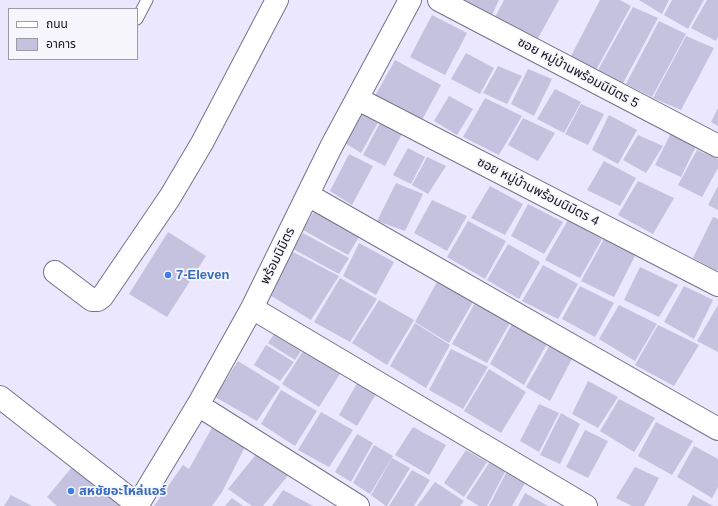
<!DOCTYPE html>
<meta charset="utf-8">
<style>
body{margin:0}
#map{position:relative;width:718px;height:506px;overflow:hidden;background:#eae7fe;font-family:Helvetica,"Noto Sans Thai",sans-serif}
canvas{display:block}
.legend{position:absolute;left:8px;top:8px;width:130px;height:52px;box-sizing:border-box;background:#f7f6fc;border:1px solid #9d9ca4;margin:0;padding:5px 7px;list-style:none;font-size:12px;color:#17151f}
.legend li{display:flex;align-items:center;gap:8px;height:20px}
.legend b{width:20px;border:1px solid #9d9ca4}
</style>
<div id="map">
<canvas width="718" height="506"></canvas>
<ul class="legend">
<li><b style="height:5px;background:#fff"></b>ถนน</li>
<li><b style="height:11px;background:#c4c2df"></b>อาคาร</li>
</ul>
</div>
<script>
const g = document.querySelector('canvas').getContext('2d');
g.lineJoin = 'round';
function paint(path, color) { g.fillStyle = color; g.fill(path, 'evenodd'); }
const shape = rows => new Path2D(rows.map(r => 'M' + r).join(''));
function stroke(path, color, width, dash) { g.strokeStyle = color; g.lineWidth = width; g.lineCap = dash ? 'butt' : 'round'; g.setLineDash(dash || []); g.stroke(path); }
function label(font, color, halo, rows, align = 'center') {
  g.font = font + ' Helvetica,"Noto Sans Thai",sans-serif'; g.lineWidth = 3.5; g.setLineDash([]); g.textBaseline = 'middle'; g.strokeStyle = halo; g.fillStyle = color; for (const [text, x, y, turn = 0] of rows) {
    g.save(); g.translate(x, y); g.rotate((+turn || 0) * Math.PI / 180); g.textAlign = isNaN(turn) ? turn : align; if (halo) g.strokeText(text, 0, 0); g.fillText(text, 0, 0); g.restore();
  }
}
paint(shape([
 [461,0,499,0,491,17],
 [504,0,559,0,537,40,494,19],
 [600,0,620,0,631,6,595,72,570,58],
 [639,0,669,0,662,14],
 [672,0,704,0,688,29,664,15],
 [707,0,718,0,718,36,716,41,691,28],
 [633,7,658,18,622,85,597,72],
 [432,15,467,33,445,75,410,57],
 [659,21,686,34,652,97,626,84],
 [686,36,714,48,681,110,653,98],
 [466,53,494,68,480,94,451,79],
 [395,60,441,85,422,120,375,96],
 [498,66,522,76,507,104,483,93],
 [528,69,552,79,534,116,511,104],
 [555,89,581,102,564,133,537,119],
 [449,96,473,109,457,135,434,121],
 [485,98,522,116,499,155,463,137],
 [581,104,604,114,588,145,565,134],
 [718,108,718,126,711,122],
 [364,110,380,119,361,153,345,143],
 [609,115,637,130,618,164,592,150],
 [523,118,555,133,538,161,508,145],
 [381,121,403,132,385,166,363,155],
 [671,133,697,144,681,177,655,165],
 [638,135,663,146,646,173,623,160],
 [408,148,425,157,411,184,393,175],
 [697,150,718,159,718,168,702,197,678,185],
 [349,154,373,166,352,205,330,191],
 [427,157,446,166,428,194,412,185],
 [604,161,636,178,620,206,587,190],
 [638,181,674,198,653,234,618,215],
 [396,183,423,194,405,231,377,221],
 [490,186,523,204,505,235,471,218],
 [718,186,718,210,708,205],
 [432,200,467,216,447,251,414,233],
 [528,204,563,222,544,254,511,236],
 [316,208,362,232,348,255,303,230],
 [713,217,718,219,718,269,717,271,693,258],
 [568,220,602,239,580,278,545,260],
 [468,221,506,241,485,279,447,257],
 [168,232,206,256,167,317,129,294],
 [303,233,349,258,339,274,293,249],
 [604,239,636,254,614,297,581,281],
 [359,243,394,262,376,295,343,276],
 [508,244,540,262,519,299,487,280],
 [291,251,339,276,311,320,268,294],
 [543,265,578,284,558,319,522,301],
 [640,267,678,285,659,317,624,300],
 [340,278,377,299,350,342,314,322],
 [437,282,473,302,449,343,415,322],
 [580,286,614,303,595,337,562,319],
 [684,286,713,300,694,339,664,322],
 [379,300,414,320,387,365,352,343],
 [475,303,511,321,487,363,452,344],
 [619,305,657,324,635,361,599,339],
 [718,305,718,352,697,341],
 [513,322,548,342,524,385,490,364],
 [415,323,450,345,426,388,390,366],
 [658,325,699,345,674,386,635,365],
 [279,327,307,342,295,360,268,343],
 [551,343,574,355,550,401,526,387],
 [266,345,294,362,280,381,254,365],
 [305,348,343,369,319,407,282,384],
 [451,349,488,367,463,409,429,390],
 [238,361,280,387,257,421,215,397],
 [489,369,526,392,501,433,464,411],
 [361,376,380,387,357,426,339,415],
 [588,381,618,397,598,428,572,414],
 [281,390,317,411,295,446,261,424],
 [619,399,655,418,634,452,600,431],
 [539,404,559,413,539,452,520,441],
 [321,412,353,430,329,467,298,450],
 [561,413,580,424,560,464,540,455],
 [656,422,693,441,672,475,638,456],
 [214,424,246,445,222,492,212,506,154,506,183,465,189,469],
 [413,427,446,445,429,475,395,455],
 [585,430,608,441,588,478,566,467],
 [357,434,373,443,351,482,335,472],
 [374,445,393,456,370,494,353,483],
 [694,446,718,459,718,487,712,498,677,477],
 [466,450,487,462,464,497,444,483],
 [258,452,290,473,263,506,252,506,228,489],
 [392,458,410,468,387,506,386,506,371,495],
 [489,463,506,470,487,506,479,506,466,498],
 [72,467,126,506,57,506,47,497],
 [635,467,659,478,644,506,632,506,616,498],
 [412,470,430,480,414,506,389,506],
 [507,471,526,481,512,506,489,506],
 [435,482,464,501,460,506,417,506],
 [283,490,313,506,272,506],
 [525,493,548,506,518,506],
 [11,495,32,506,4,506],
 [693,495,713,506,687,506],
 [232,498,243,506,225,506]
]), '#c4c2df');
const service = shape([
 [137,19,147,0]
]);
const minor = shape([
 [439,0,718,146],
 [358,99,718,285],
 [308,195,718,429],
 [55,272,92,300,98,300,102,297,170,197,202,143,277,0],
 [252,308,586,506],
 [0,397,139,506],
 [198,405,358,506],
 [137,506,198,405,252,308,331,147,410,0]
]);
stroke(service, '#76728c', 13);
stroke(minor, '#76728c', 24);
stroke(service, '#fff', 11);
stroke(minor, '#fff', 22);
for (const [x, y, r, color] of [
 [168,275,4,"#3f7fe0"],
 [71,491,4,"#3f7fe0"]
]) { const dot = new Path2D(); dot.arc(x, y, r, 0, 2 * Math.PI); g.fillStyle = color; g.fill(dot); stroke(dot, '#f7f6fc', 1.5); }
label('13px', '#17151f', '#f7f6fc', [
 ["ซอย หมู่บ้านพร้อมนิมิตร 5",578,73,28],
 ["ซอย หมู่บ้านพร้อมนิมิตร 4",538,192,27],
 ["พร้อมนิมิตร",278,256,-64]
]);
label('bold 13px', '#366cbe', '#f7f6fc', [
 ["7-Eleven",176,275],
 ["สหชัยอะไหล่แอร์",79,491]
], 'left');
</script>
